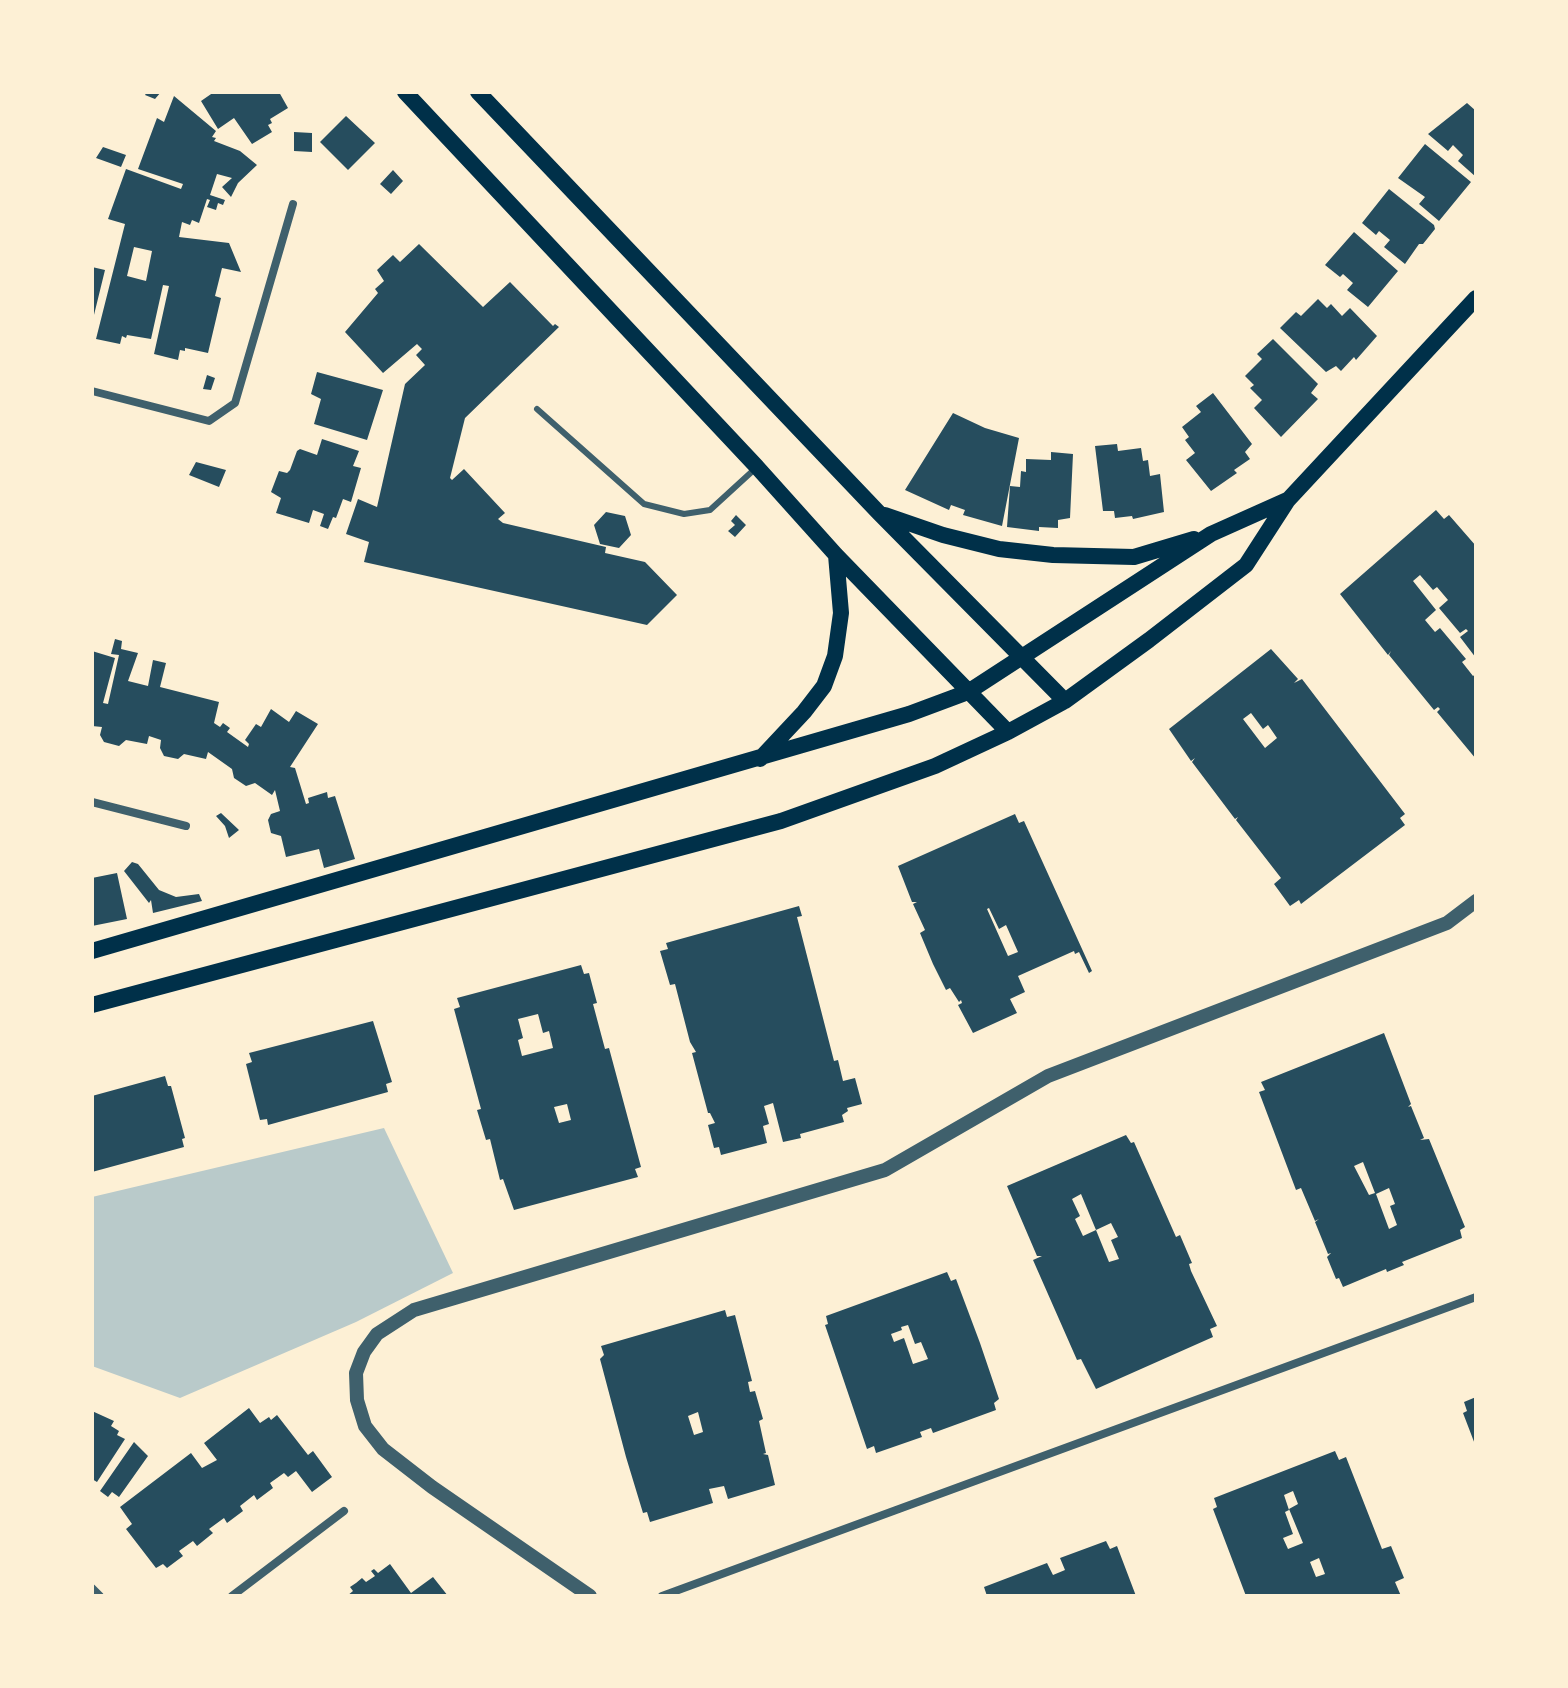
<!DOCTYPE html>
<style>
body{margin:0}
#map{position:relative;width:1568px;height:1688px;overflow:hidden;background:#fdf0d5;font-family:"Work Sans",sans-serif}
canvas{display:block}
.frame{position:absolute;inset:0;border:94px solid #fdf0d5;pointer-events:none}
</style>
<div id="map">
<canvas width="1568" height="1688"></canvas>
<div class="frame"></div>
</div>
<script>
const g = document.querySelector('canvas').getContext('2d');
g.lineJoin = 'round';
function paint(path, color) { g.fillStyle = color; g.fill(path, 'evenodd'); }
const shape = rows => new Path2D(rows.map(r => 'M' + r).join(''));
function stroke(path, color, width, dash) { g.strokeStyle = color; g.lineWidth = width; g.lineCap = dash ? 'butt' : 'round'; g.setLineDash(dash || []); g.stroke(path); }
paint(shape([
 [384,1128,453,1273,356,1322,180,1398,92,1366,92,1197]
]), '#b9caca');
paint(shape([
 [147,92,161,92,155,99,145,95],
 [214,92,279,92,288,108,270,119,272,123,268,125,272,132,252,144,234,118,218,129,201,101],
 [174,96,216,131,212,137,216,138,214,141,240,151,257,165,238,183,231,197,222,187,232,178,217,174,210,195,225,200,223,205,218,203,216,210,207,207,210,200,207,199,199,223,192,220,190,225,182,222,179,237,229,243,241,272,222,268,215,296,221,298,208,353,185,348,185,351,180,350,178,360,154,354,169,286,163,285,151,339,127,335,126,338,122,336,120,344,96,339,125,224,108,219,126,169,181,189,183,184,138,169,157,118,164,122],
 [134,247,152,251,146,281,127,276],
 [1467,103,1476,111,1476,177,1458,161,1463,155,1453,145,1448,151,1428,134],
 [346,116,375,143,348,170,320,142],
 [294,132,312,133,312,152,294,151],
 [1425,144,1471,182,1439,221,1419,204,1425,197,1398,178],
 [103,147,126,155,121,167,96,158],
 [393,170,403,181,391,194,380,184],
 [1389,189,1434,225,1435,229,1423,244,1419,244,1405,264,1384,247,1390,240,1379,231,1376,235,1362,223],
 [1354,232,1398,271,1368,307,1347,290,1353,283,1343,274,1340,277,1325,265],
 [419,244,483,307,510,282,553,326,555,324,559,327,465,418,450,478,452,480,464,469,505,513,498,519,503,523,606,547,605,553,645,562,677,595,647,625,364,562,369,542,346,534,358,499,377,507,405,384,425,365,416,355,422,349,417,344,383,373,345,332,378,293,375,289,384,281,377,270,393,255,400,262],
 [92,267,105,270,93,319,92,318],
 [1318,299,1327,308,1331,304,1342,316,1350,308,1377,336,1356,360,1354,357,1341,371,1336,366,1326,372,1280,328,1296,312,1301,316],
 [1273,339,1318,384,1311,393,1318,399,1281,437,1254,408,1262,400,1250,388,1254,385,1245,376,1262,359,1257,354],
 [317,372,383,390,367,440,314,424,321,399,311,394],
 [207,375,215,378,211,390,203,389],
 [1213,393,1252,444,1245,452,1250,459,1234,470,1237,473,1211,491,1186,460,1195,453,1185,440,1189,437,1182,427,1201,412,1196,406],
 [953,413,985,428,1019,438,1002,526,963,515,965,510,951,505,949,510,905,490],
 [322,439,359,451,353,466,361,468,351,502,343,499,336,518,333,517,328,529,320,526,324,514,313,510,309,523,276,513,281,498,271,492,279,471,287,473,290,470,297,451,300,449,317,455],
 [1117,444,1118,451,1141,448,1143,461,1148,460,1150,476,1160,474,1164,512,1133,519,1132,516,1115,518,1114,511,1103,511,1095,446],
 [1051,452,1073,454,1070,518,1058,520,1058,528,1039,527,1039,531,1007,527,1010,486,1020,487,1021,471,1026,472,1026,459,1051,460],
 [196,462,226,470,219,487,189,475],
 [1436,510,1444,519,1449,515,1476,546,1476,658,1460,637,1468,631,1466,629,1460,633,1439,608,1448,600,1437,587,1433,590,1420,575,1413,581,1436,610,1425,620,1435,632,1440,628,1466,659,1462,662,1473,676,1476,674,1476,759,1437,712,1440,709,1438,707,1434,710,1389,655,1391,651,1388,655,1340,594],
 [606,512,625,516,631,535,619,548,600,544,594,525],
 [736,515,746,525,735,537,728,531,735,525,731,521],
 [115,639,122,641,121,649,138,653,128,681,148,686,153,660,166,663,160,687,219,702,214,723,220,727,223,723,230,728,227,732,248,747,249,744,245,740,256,724,261,727,271,709,289,722,296,711,318,724,290,767,295,768,306,804,309,803,308,798,327,792,328,798,335,796,355,859,324,868,319,849,286,857,281,836,271,833,268,820,271,814,280,811,275,790,272,795,255,783,246,786,234,778,232,769,208,752,206,759,184,754,178,759,164,756,160,748,161,740,149,736,147,744,126,740,119,746,104,742,100,735,102,727,92,726,92,651,115,658,103,703,108,704,119,655,111,654],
 [1271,649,1298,679,1294,683,1302,679,1405,814,1400,818,1405,825,1301,904,1299,900,1290,906,1274,884,1281,878,1236,820,1238,817,1235,819,1192,762,1195,758,1191,761,1169,729],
 [1251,713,1263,729,1268,725,1277,738,1265,748,1243,719],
 [221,813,239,830,229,838,225,826,216,816],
 [1015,814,1019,823,1024,821,1092,971,1089,973,1079,952,1075,954,1074,951,1018,976,1025,992,1010,999,1017,1013,973,1033,958,1005,962,1003,961,1000,959,1002,950,988,946,990,933,964,920,933,925,930,913,904,917,902,912,902,898,866],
 [989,908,999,929,1006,925,1018,952,1008,956,987,909],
 [132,862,138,864,159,890,176,897,199,894,202,901,153,913,151,900,149,903,124,871],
 [117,873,127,919,92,926,92,878],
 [799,906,802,916,797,917,834,1061,838,1060,843,1081,855,1078,862,1104,847,1108,848,1111,842,1115,844,1122,800,1134,801,1138,783,1142,773,1103,764,1106,769,1124,763,1126,767,1143,721,1155,719,1147,714,1148,708,1125,715,1123,710,1113,708,1113,692,1053,696,1052,690,1042,675,984,670,985,660,951,668,949,666,943],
 [581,965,584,974,589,973,597,1003,593,1004,605,1049,609,1048,641,1167,635,1169,638,1177,514,1210,503,1179,500,1180,490,1139,486,1140,477,1110,481,1109,454,1009,460,1007,457,998],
 [538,1014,543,1033,549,1031,553,1048,522,1056,518,1040,523,1038,518,1019],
 [567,1104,571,1120,559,1123,554,1107],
 [373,1021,392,1082,386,1084,388,1092,268,1125,267,1119,260,1120,246,1064,252,1062,249,1053],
 [1384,1033,1411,1104,1408,1107,1411,1106,1424,1138,1420,1140,1429,1139,1465,1227,1460,1230,1462,1238,1402,1262,1404,1265,1387,1272,1386,1269,1343,1287,1339,1278,1336,1279,1327,1257,1331,1253,1328,1254,1315,1222,1319,1219,1315,1221,1301,1188,1296,1190,1259,1092,1265,1090,1261,1082],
 [1363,1162,1375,1193,1369,1195,1354,1166],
 [1389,1188,1395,1204,1390,1206,1397,1225,1389,1229,1376,1194],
 [165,1076,168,1086,171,1086,185,1138,182,1139,184,1147,92,1172,92,1096],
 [1126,1135,1131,1143,1134,1142,1176,1237,1180,1235,1192,1263,1189,1264,1191,1271,1217,1326,1210,1329,1213,1337,1096,1389,1081,1359,1077,1360,1033,1260,1042,1256,1037,1256,1007,1186],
 [1081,1194,1096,1230,1083,1236,1075,1219,1080,1216,1072,1199],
 [1111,1223,1118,1237,1111,1240,1119,1259,1109,1262,1096,1230],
 [947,1272,951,1281,956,1279,980,1343,999,1399,994,1403,996,1410,933,1433,931,1428,920,1432,922,1437,876,1453,874,1446,867,1449,825,1325,828,1324,826,1316],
 [908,1325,915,1344,921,1342,928,1359,913,1364,904,1338,894,1342,891,1334,902,1330,901,1327],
 [725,1310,727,1317,735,1315,752,1381,748,1382,750,1392,755,1391,763,1419,759,1421,766,1453,763,1454,768,1455,775,1485,728,1499,724,1486,709,1489,713,1503,650,1522,647,1512,643,1513,626,1457,600,1359,604,1355,601,1346],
 [698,1412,703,1432,694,1435,688,1416],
 [1476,1397,1476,1447,1463,1413,1467,1411,1464,1402],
 [249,1408,260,1423,269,1417,271,1420,277,1415,308,1455,313,1451,332,1477,312,1492,296,1471,288,1477,284,1473,270,1483,273,1488,257,1500,254,1495,240,1506,243,1511,227,1523,224,1518,209,1529,213,1533,197,1546,193,1541,179,1551,183,1556,167,1568,163,1564,156,1568,126,1529,132,1524,120,1507,191,1453,202,1468,217,1460,204,1443],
 [92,1411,114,1421,111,1426,119,1431,117,1435,125,1439,97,1482,92,1479],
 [134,1442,148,1456,119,1497,112,1492,108,1497,100,1491],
 [1335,1451,1339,1460,1346,1457,1382,1549,1391,1546,1404,1578,1395,1582,1401,1596,1246,1596,1213,1509,1217,1507,1214,1498],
 [1293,1491,1298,1504,1289,1509,1303,1543,1288,1549,1283,1538,1293,1534,1285,1512,1289,1510,1284,1495],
 [1319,1558,1325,1574,1316,1577,1310,1562],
 [1106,1541,1110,1549,1117,1546,1136,1596,987,1596,984,1587,1047,1563,1053,1575,1065,1570,1060,1558],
 [390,1564,411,1593,433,1577,448,1596,347,1596,353,1591,350,1587,356,1583,362,1578,366,1582,375,1576,371,1571,374,1569,378,1573]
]), '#264d5e');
stroke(shape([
 [537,409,644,504,684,514,710,510,757,467]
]), '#3f606c', 6);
stroke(shape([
 [92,391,209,421,235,403,293,204],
 [92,802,186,826],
 [92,1588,100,1596],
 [232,1596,344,1511],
 [662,1596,1476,1297]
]), '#3f606c', 8);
stroke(shape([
 [590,1596,432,1487,383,1449,365,1426,357,1400,356,1373,364,1352,377,1334,414,1310,885,1170,1048,1076,1447,923,1476,901]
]), '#3f606c', 14);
stroke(shape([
 [405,92,757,467,836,555,1008,732],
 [478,92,879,513,1065,701],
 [885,515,943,535,999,549,1053,555,1134,557,1194,539],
 [760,759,804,712,824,686,835,656,841,613,836,555],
 [92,951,909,714,968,692,1211,534,1287,500],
 [92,1005,781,821,935,766,1008,732,1065,701,1149,640,1246,565,1288,500,1476,298]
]), '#003049', 16);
</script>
